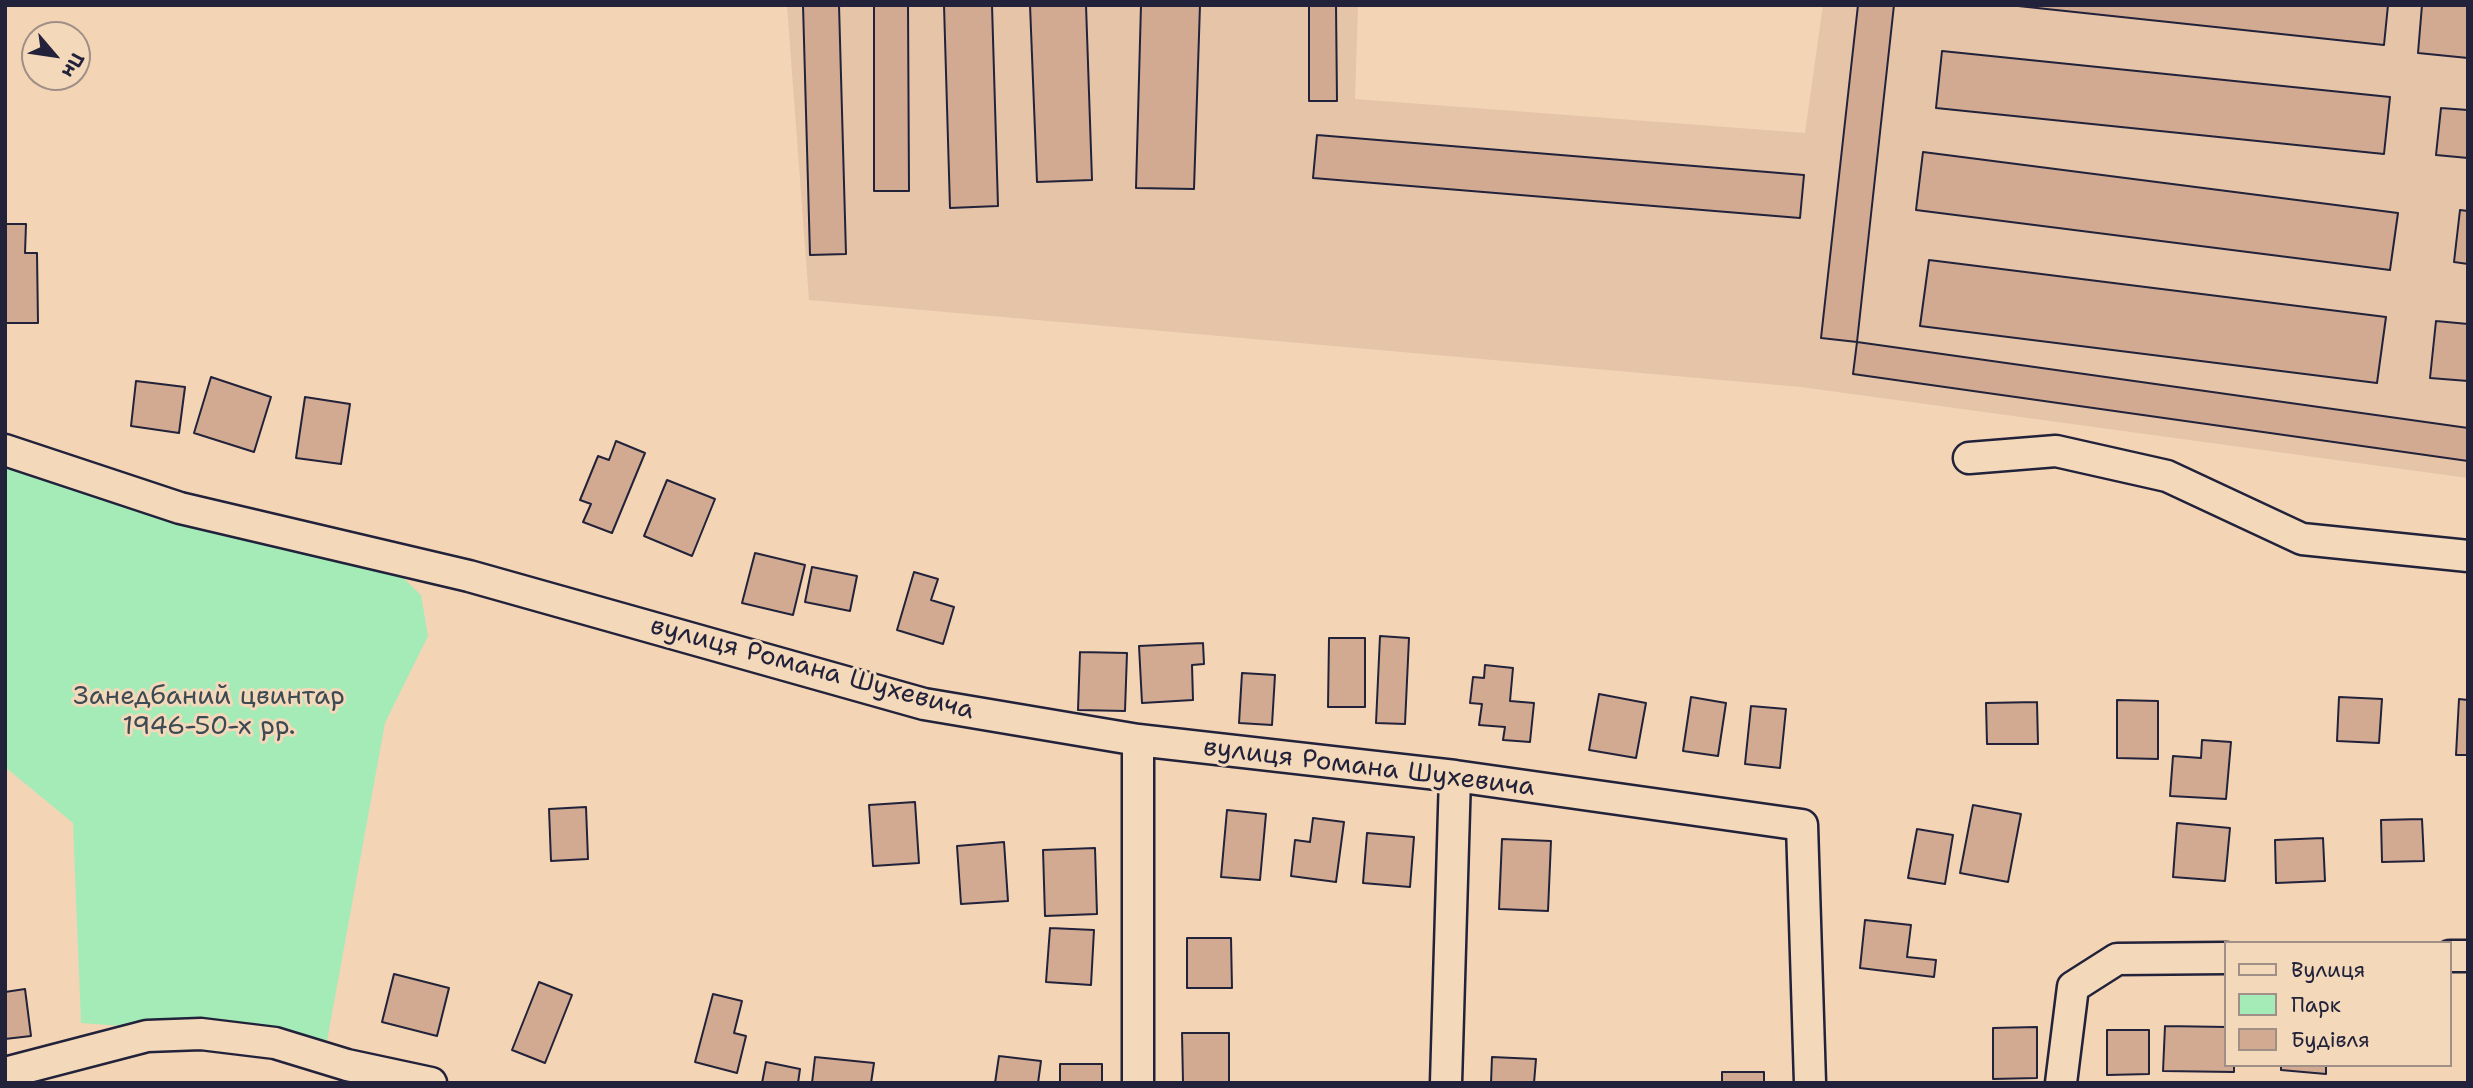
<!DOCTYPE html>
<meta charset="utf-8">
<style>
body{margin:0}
#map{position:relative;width:2473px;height:1088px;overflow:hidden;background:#f3d4b5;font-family:"Shantell Sans",sans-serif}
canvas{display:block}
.frame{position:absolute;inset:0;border:7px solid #22223b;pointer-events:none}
.legend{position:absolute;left:2224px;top:941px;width:228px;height:126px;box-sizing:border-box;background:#f3d8ba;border:2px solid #9f8f87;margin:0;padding:9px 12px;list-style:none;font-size:21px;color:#22223b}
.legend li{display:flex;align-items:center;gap:14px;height:35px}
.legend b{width:35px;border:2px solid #9f8f87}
.north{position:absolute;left:21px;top:21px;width:70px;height:70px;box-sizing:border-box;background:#f3d8ba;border:2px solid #9f8f87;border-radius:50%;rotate:119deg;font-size:19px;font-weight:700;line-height:28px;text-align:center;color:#22223b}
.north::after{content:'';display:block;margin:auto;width:24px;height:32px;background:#22223b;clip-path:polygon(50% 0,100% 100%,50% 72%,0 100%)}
</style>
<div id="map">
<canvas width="2473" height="1088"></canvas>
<div class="frame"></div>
<ul class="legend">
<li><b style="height:9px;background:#f3d8ba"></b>Вулиця</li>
<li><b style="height:19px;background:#a4ebb8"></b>Парк</li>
<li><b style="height:19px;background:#d1aa91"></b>Будівля</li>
</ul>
<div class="north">Пн</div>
</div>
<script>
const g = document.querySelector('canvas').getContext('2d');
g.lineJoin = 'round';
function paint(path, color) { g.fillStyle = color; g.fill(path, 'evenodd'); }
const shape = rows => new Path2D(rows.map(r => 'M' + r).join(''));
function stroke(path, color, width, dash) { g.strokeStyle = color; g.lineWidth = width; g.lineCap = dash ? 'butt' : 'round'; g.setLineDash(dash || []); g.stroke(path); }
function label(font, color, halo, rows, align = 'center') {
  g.font = font + ' "Shantell Sans",sans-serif'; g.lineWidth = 6; g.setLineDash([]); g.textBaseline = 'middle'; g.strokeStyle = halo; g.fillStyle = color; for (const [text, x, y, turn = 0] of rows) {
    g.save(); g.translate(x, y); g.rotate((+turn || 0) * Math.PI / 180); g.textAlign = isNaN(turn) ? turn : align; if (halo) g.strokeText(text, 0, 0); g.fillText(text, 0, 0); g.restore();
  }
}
paint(shape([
 [787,5,1358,5,1355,99,1805,133,1823,5,2468,5,2468,478,1801,387,809,300]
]), '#e5c4a8');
paint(shape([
 [5,465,160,518,401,576,421,595,428,636,385,723,327,1041,81,1023,73,823,5,767]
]), '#a4ebb8');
const building = shape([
 [803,5,839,5,846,254,810,255,803,5],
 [874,5,908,5,909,191,874,191,874,5],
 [944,5,992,5,998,206,950,208,944,5],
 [1030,5,1086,5,1092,180,1037,182,1030,5],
 [1141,5,1200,5,1194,189,1136,188,1141,5],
 [1309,5,1336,5,1337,101,1309,101,1309,5],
 [1858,5,1894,5,1857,342,1821,338,1858,5],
 [2009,5,2388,5,2384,45,2009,5],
 [2422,5,2468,5,2468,58,2418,53,2422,5],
 [1942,51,2390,97,2384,154,1936,108,1942,51],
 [2441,108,2468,110,2468,158,2436,155,2441,108],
 [1317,135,1804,175,1800,218,1313,178,1317,135],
 [1923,152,2398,213,2390,270,1916,210,1923,152],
 [2460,210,2468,211,2468,264,2454,262,2460,210],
 [5,224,26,224,25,253,37,253,38,323,5,323,5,224],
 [1929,260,2386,317,2377,383,1920,326,1929,260],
 [2436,321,2468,324,2468,381,2430,378,2436,321],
 [1857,342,2468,428,2468,461,1853,374,1857,342],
 [211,377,271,397,254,452,194,433,211,377],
 [136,381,185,387,179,433,131,426,136,381],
 [305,397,350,404,341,464,296,458,305,397],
 [616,441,645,453,612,533,583,522,591,504,580,500,598,456,609,460,616,441],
 [667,480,715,499,692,556,644,536,667,480],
 [755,553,805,565,793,615,742,603,755,553],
 [812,567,857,576,850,611,805,602,812,567],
 [914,572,938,579,931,600,954,607,943,644,897,630,914,572],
 [1380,636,1409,638,1405,724,1376,723,1380,636],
 [1329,638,1365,638,1365,707,1328,707,1329,638],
 [1203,643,1204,664,1192,665,1193,700,1142,703,1139,646,1203,643],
 [1080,652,1127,653,1125,711,1078,710,1080,652],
 [1485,665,1513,668,1510,701,1534,703,1530,742,1503,740,1505,727,1479,725,1482,704,1470,703,1473,677,1484,678,1485,665],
 [1242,673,1275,675,1272,725,1239,723,1242,673],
 [1599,694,1646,703,1636,758,1589,750,1599,694],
 [1691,697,1726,703,1718,756,1683,751,1691,697],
 [2339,697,2382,699,2379,743,2337,741,2339,697],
 [2459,699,2468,700,2468,755,2456,755,2459,699],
 [2117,700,2158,701,2158,759,2117,758,2117,700],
 [2037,702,2038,744,1987,744,1986,703,2037,702],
 [1751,706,1786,709,1780,768,1745,764,1751,706],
 [2202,740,2231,742,2226,799,2170,796,2173,756,2201,758,2202,740],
 [915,802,919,863,873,866,869,805,915,802],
 [1973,805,2021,814,2008,882,1960,873,1973,805],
 [586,807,588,859,551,861,549,809,586,807],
 [1227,810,1266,814,1260,880,1221,877,1227,810],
 [1313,818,1344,822,1336,882,1291,876,1295,840,1310,842,1313,818],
 [2422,819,2424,861,2382,862,2381,820,2422,819],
 [2177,823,2230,828,2225,881,2173,877,2177,823],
 [1917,829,1953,835,1945,884,1908,878,1917,829],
 [1367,833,1414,837,1410,887,1363,883,1367,833],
 [2323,838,2325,881,2276,883,2275,840,2323,838],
 [1502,839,1551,841,1548,911,1499,909,1502,839],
 [1004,842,1008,901,961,904,957,846,1004,842],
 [1095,848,1097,914,1045,916,1043,850,1095,848],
 [1865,920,1911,925,1907,957,1936,960,1934,977,1860,968,1865,920],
 [1050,928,1094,930,1091,985,1046,982,1050,928],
 [1187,938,1231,938,1232,988,1187,988,1187,938],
 [394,974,449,988,437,1036,382,1022,394,974],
 [539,982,572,995,545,1063,512,1050,539,982],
 [25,989,31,1036,5,1039,5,992,25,989],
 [713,994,742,1001,734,1033,746,1036,737,1073,695,1062,713,994],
 [2165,1026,2226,1027,2226,1065,2234,1065,2234,1072,2163,1071,2165,1026],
 [2037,1027,2037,1078,1993,1079,1993,1028,2037,1027],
 [2107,1030,2149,1030,2149,1074,2107,1075,2107,1030],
 [1182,1033,1229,1033,1229,1082,1183,1082,1182,1033],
 [999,1056,1041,1061,1038,1083,995,1083,999,1056],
 [815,1057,874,1063,871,1083,812,1083,815,1057],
 [1492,1057,1536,1059,1534,1083,1491,1083,1492,1057],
 [766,1062,800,1069,798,1083,762,1083,766,1062],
 [1060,1064,1102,1064,1102,1083,1060,1083,1060,1064],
 [2281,1065,2326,1065,2326,1074,2281,1070,2281,1065],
 [1722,1072,1764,1072,1764,1083,1722,1083,1722,1072]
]);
paint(building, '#d1aa91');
stroke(building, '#22223b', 2);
const street = shape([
 [5,450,180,508,469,576,924,704,1138,740,1455,776,1802,825,1810,1083],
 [1969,458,2056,451,2167,476,2302,539,2468,556],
 [1138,740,1138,1083],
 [2450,956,2468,956],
 [5,1073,147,1036,201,1034,275,1043,347,1065,431,1083],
 [1446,1083,1455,776],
 [2061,1083,2073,987,2117,959,2226,958]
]);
stroke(street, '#22223b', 35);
stroke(street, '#f3d8ba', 30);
label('26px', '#22223b', '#f3d8ba', [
 ["вулиця Романа Шухевича",812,669,15],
 ["вулиця Романа Шухевича",1369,768,7]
]);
label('26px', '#3c4a54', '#f3d8ba', [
 ["Занедбаний цвинтар",209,697],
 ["1946-50-х рр.",209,727]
]);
</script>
